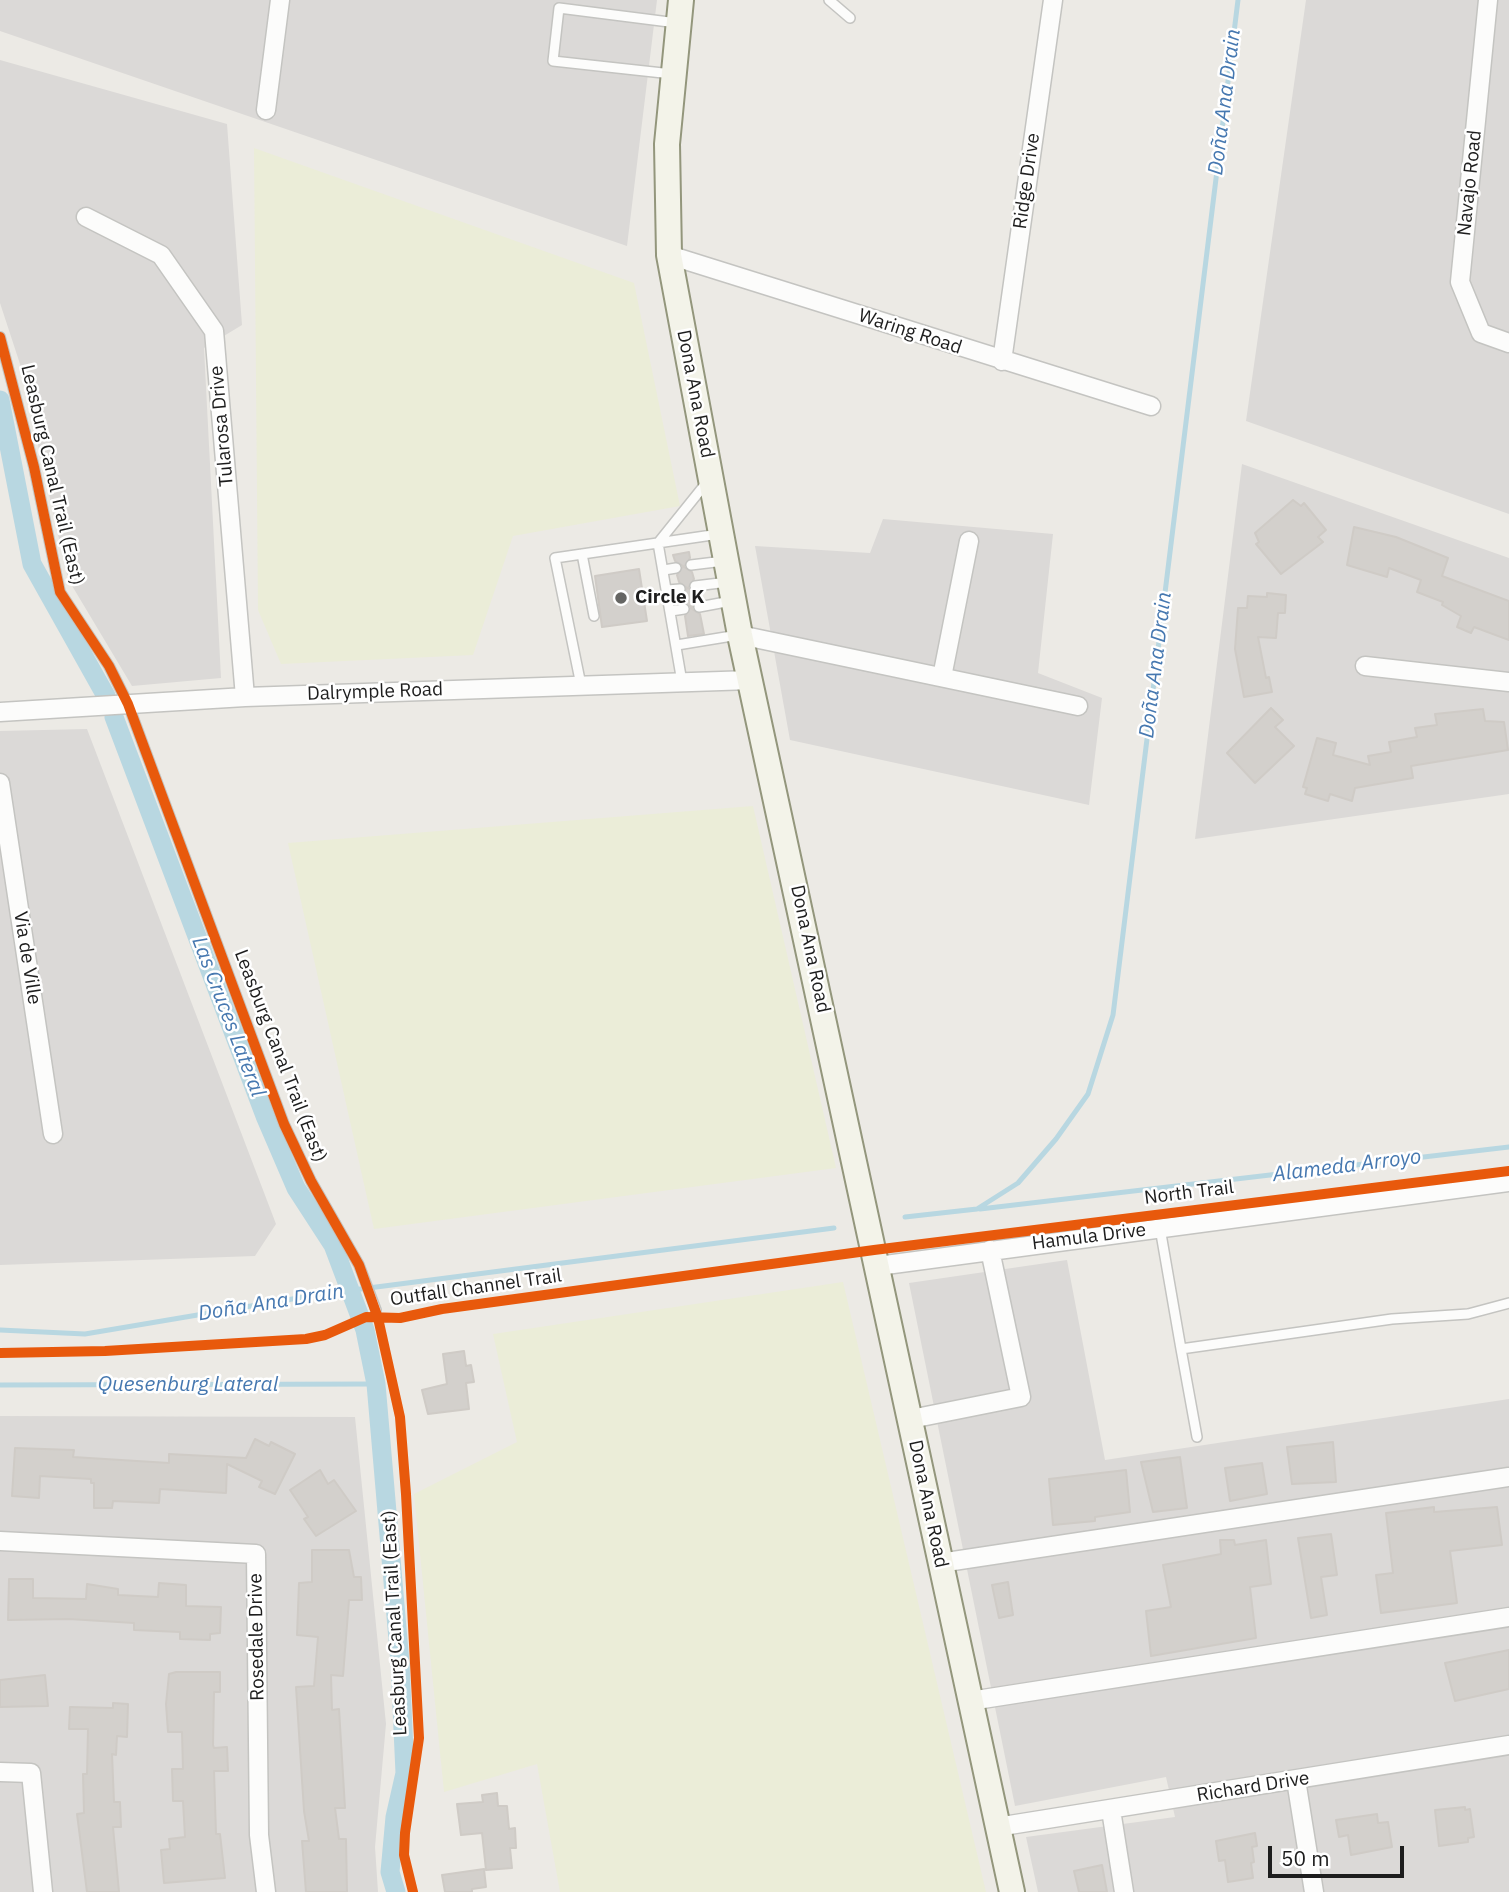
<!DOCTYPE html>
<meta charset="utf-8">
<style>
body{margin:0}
#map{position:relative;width:1509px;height:1892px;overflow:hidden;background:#eceae5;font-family:"IBM Plex Sans",sans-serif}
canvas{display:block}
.scale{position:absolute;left:1268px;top:1846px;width:136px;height:32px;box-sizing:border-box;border:4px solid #1d1d1d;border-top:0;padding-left:9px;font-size:21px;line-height:24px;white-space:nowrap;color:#1d1d1d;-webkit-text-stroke:5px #fff;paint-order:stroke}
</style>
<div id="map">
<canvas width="1509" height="1892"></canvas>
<div class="scale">50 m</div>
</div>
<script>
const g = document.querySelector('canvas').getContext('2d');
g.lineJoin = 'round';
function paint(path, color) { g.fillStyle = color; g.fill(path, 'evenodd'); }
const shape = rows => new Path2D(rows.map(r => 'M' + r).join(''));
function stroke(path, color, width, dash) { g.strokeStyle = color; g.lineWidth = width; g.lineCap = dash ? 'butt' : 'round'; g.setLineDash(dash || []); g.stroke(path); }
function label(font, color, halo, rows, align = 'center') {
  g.font = font + ' "IBM Plex Sans",sans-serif'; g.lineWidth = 5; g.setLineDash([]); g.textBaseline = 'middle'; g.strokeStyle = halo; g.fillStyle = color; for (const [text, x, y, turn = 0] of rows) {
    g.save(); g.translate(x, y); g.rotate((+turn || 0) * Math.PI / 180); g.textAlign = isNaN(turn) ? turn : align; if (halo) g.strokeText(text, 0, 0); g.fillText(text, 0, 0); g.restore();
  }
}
paint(shape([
 [0,0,657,0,627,246,0,31],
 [1306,0,1509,0,1509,514,1246,421],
 [0,60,227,124,242,325,204,348,221,678,132,686,68,579,20,364,0,303],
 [1242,464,1509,558,1509,794,1195,839],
 [883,519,1053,534,1038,673,1102,698,1089,805,790,740,755,546,870,553],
 [87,729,276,1224,255,1256,0,1265,0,731],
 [1067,1260,1105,1460,1509,1399,1509,1892,1038,1892,1026,1837,1175,1817,1166,1777,1015,1806,909,1283],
 [0,1416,355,1417,386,1724,375,1847,378,1892,0,1892]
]), '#dbd9d7');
paint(shape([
 [254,148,634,283,680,506,513,536,473,655,281,664,258,610],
 [753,806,836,1168,374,1229,288,843],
 [843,1282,986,1892,560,1892,537,1764,444,1792,414,1494,517,1442,493,1334]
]), '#ebedd8');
stroke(shape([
 [980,1209,1509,1147],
 [905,1217,977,1209,1018,1183,1056,1139,1088,1094,1113,1015,1238,0],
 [0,1330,85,1334,322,1294,834,1228],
 [0,1385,376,1384]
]), '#b8d7e1', 5);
stroke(shape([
 [0,400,32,564,106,696],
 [114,717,265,1116,296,1188,333,1245,365,1330,376,1384,400,1663,405,1773,395,1817,390,1872,396,1892]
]), '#b8d7e1', 19);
const building = shape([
 [1293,500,1301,506,1304,503,1326,530,1318,537,1323,542,1281,574,1256,544,1259,542,1255,533,1293,500],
 [1354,527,1396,537,1448,558,1442,576,1509,601,1509,640,1474,627,1471,633,1457,627,1461,616,1442,605,1443,602,1417,592,1421,580,1389,568,1387,577,1347,565,1354,527],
 [689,552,690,558,684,567,692,572,694,579,688,588,696,593,697,600,692,609,700,614,704,634,688,636,685,616,691,607,682,602,681,596,687,588,679,582,677,575,683,566,675,561,673,555,689,552],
 [639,569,647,621,602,627,595,576,639,569],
 [1267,593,1286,595,1285,613,1278,613,1276,638,1258,637,1266,678,1269,677,1272,692,1244,697,1235,649,1238,608,1247,608,1248,596,1267,597,1267,593],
 [1271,708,1283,720,1275,727,1294,746,1255,783,1227,753,1271,708],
 [1483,709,1485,721,1504,722,1508,750,1411,766,1413,778,1355,788,1352,801,1330,794,1328,801,1305,794,1307,788,1303,787,1317,738,1336,743,1333,755,1370,765,1368,756,1391,752,1389,742,1417,737,1415,728,1437,725,1435,714,1483,709],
 [464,1351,466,1366,471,1365,474,1382,466,1383,469,1409,428,1414,422,1390,447,1384,443,1354,464,1351],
 [255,1439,269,1446,271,1442,295,1454,275,1494,259,1487,262,1481,227,1464,226,1493,160,1489,159,1503,113,1501,112,1508,94,1508,94,1483,91,1483,91,1479,40,1476,39,1498,12,1496,15,1448,74,1450,73,1457,169,1463,169,1454,246,1458,255,1439],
 [1333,1442,1336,1482,1292,1484,1287,1447,1333,1442],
 [1180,1457,1187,1508,1153,1512,1141,1462,1180,1457],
 [1262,1463,1267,1494,1230,1501,1225,1468,1262,1463],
 [320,1470,328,1484,334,1480,356,1511,316,1536,304,1519,308,1517,290,1490,320,1470],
 [1126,1470,1130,1512,1095,1517,1095,1521,1053,1525,1049,1479,1126,1470],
 [1434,1507,1434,1512,1497,1507,1502,1545,1450,1551,1457,1603,1381,1613,1376,1575,1393,1573,1386,1513,1434,1507],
 [1331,1534,1337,1575,1321,1577,1327,1615,1311,1618,1298,1538,1331,1534],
 [1220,1540,1234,1540,1235,1545,1266,1540,1271,1584,1250,1587,1256,1638,1151,1656,1146,1611,1171,1607,1163,1565,1221,1554,1220,1540],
 [312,1550,349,1550,354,1577,361,1577,362,1600,349,1600,343,1676,331,1675,332,1710,339,1709,345,1808,335,1808,339,1839,346,1839,347,1892,306,1892,302,1841,309,1841,304,1811,296,1687,314,1686,318,1637,297,1635,299,1583,312,1582,312,1550],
 [9,1579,33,1579,33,1598,86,1599,87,1584,118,1589,118,1595,158,1597,159,1583,186,1585,186,1606,221,1607,220,1633,210,1634,210,1640,180,1639,180,1632,134,1630,134,1623,69,1619,8,1620,9,1579],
 [1008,1582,1013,1615,999,1618,992,1585,1008,1582],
 [1509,1650,1509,1689,1455,1701,1445,1663,1509,1650],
 [176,1672,220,1672,220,1692,214,1692,213,1745,214,1748,227,1747,228,1771,214,1771,216,1834,220,1834,225,1878,164,1883,161,1850,170,1849,169,1839,185,1837,183,1801,173,1801,172,1769,183,1769,182,1732,168,1732,166,1704,169,1674,176,1672],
 [45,1675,48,1706,0,1707,0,1680,45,1675],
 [113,1703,128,1704,127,1737,117,1736,116,1755,112,1754,114,1802,120,1802,121,1827,113,1827,119,1892,87,1892,77,1814,84,1813,83,1774,87,1774,88,1729,69,1729,70,1707,113,1708,113,1703],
 [497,1793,498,1806,507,1806,509,1829,515,1828,516,1848,510,1848,512,1868,486,1870,482,1833,461,1835,457,1804,483,1802,482,1795,497,1793],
 [1465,1807,1465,1810,1470,1809,1474,1837,1468,1838,1468,1842,1439,1846,1435,1810,1465,1807],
 [1377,1814,1378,1823,1388,1822,1392,1847,1351,1855,1348,1835,1339,1837,1336,1820,1377,1814],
 [1255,1833,1257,1846,1252,1847,1254,1862,1251,1863,1253,1878,1228,1882,1225,1860,1219,1861,1216,1841,1255,1833],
 [1102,1865,1107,1892,1079,1892,1074,1871,1102,1865],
 [484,1869,486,1887,472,1889,472,1892,445,1892,442,1875,484,1869]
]);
paint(building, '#d3d0cc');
stroke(building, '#cfcbc6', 2);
const lane = shape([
 [829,0,850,18],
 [672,74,553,61,559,8,677,23],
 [0,337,34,467,60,592,109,666,128,704,284,1124,311,1181,359,1265,376,1310],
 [582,554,594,616],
 [691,565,724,561],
 [664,570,676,568],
 [695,586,728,582],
 [667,590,680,589],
 [699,607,731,601],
 [671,611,684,609],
 [677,645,738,635],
 [682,682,658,543,707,482],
 [581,685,555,558,719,534],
 [1160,1228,1181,1349,1392,1319,1468,1314,1509,1303],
 [1181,1349,1197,1437]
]);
const street = shape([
 [1488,0,1460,282,1481,333,1509,343],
 [266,110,280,0],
 [86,217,161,255,214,331,245,697],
 [669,255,1151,406],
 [1002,361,1053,0],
 [740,635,1078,706],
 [1365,666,1509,682],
 [942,677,969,541],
 [0,712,245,697,751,680],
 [0,783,53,1134],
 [878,1266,1509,1182],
 [911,1419,1021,1397,990,1250],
 [0,1541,256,1554,259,1835,266,1892],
 [940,1563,1509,1477],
 [970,1701,1509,1617],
 [0,1772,31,1773,43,1892],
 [1296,1780,1314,1892],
 [1111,1810,1124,1892],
 [997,1827,1509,1745]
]);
const secondary = shape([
 [681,0,667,144,669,255,740,635,1012,1892]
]);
stroke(lane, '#c4c4c1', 12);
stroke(street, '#c4c4c1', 21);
stroke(secondary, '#93967c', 28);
stroke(lane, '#fcfcfb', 9);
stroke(street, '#fcfcfb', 18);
stroke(secondary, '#f3f3e9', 24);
stroke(shape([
 [0,337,34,467,60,592,109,666,128,704,284,1124,311,1181,359,1265,378,1318,400,1417,406,1494,419,1738,405,1833,404,1855,413,1892],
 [0,1353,105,1351,306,1339,325,1335,366,1317,400,1318,442,1309,874,1250,1509,1171]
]), '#e8590c', 10);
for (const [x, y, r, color] of [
 [621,598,7,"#656563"]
]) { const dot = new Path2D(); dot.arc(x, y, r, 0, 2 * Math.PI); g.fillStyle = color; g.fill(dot); stroke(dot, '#fff', 2.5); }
label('19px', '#1d1d1d', '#fff', [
 ["Ridge Drive",1027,181,-82],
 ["Navajo Road",1470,183,-84],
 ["Waring Road",910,332,18],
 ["Dona Ana Road",695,394,79],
 ["Tularosa Drive",222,426,-95],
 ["Leasburg Canal Trail (East)",52,475,77],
 ["Dalrymple Road",375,692,-2],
 ["Dona Ana Road",810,949,78],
 ["Via de Ville",27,958,81],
 ["Leasburg Canal Trail (East)",280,1056,69],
 ["North Trail",1189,1193,-7],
 ["Hamula Drive",1089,1237,-7],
 ["Outfall Channel Trail",476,1288,-8],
 ["Dona Ana Road",928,1504,78],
 ["Leasburg Canal Trail (East)",395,1623,-93],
 ["Rosedale Drive",257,1637,-91],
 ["Richard Drive",1253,1787,-9]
]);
label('bold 19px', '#1d1d1d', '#fff', [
 ["Circle K",635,598]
], 'left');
label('italic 21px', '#4678b0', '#fff', [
 ["Doña Ana Drain",1225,102,-83],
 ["Doña Ana Drain",1156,665,-83],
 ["Las Cruces Lateral",228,1017,69],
 ["Alameda Arroyo",1347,1166,-7],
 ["Doña Ana Drain",271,1303,-9],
 ["Quesenburg Lateral",188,1385]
]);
</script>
